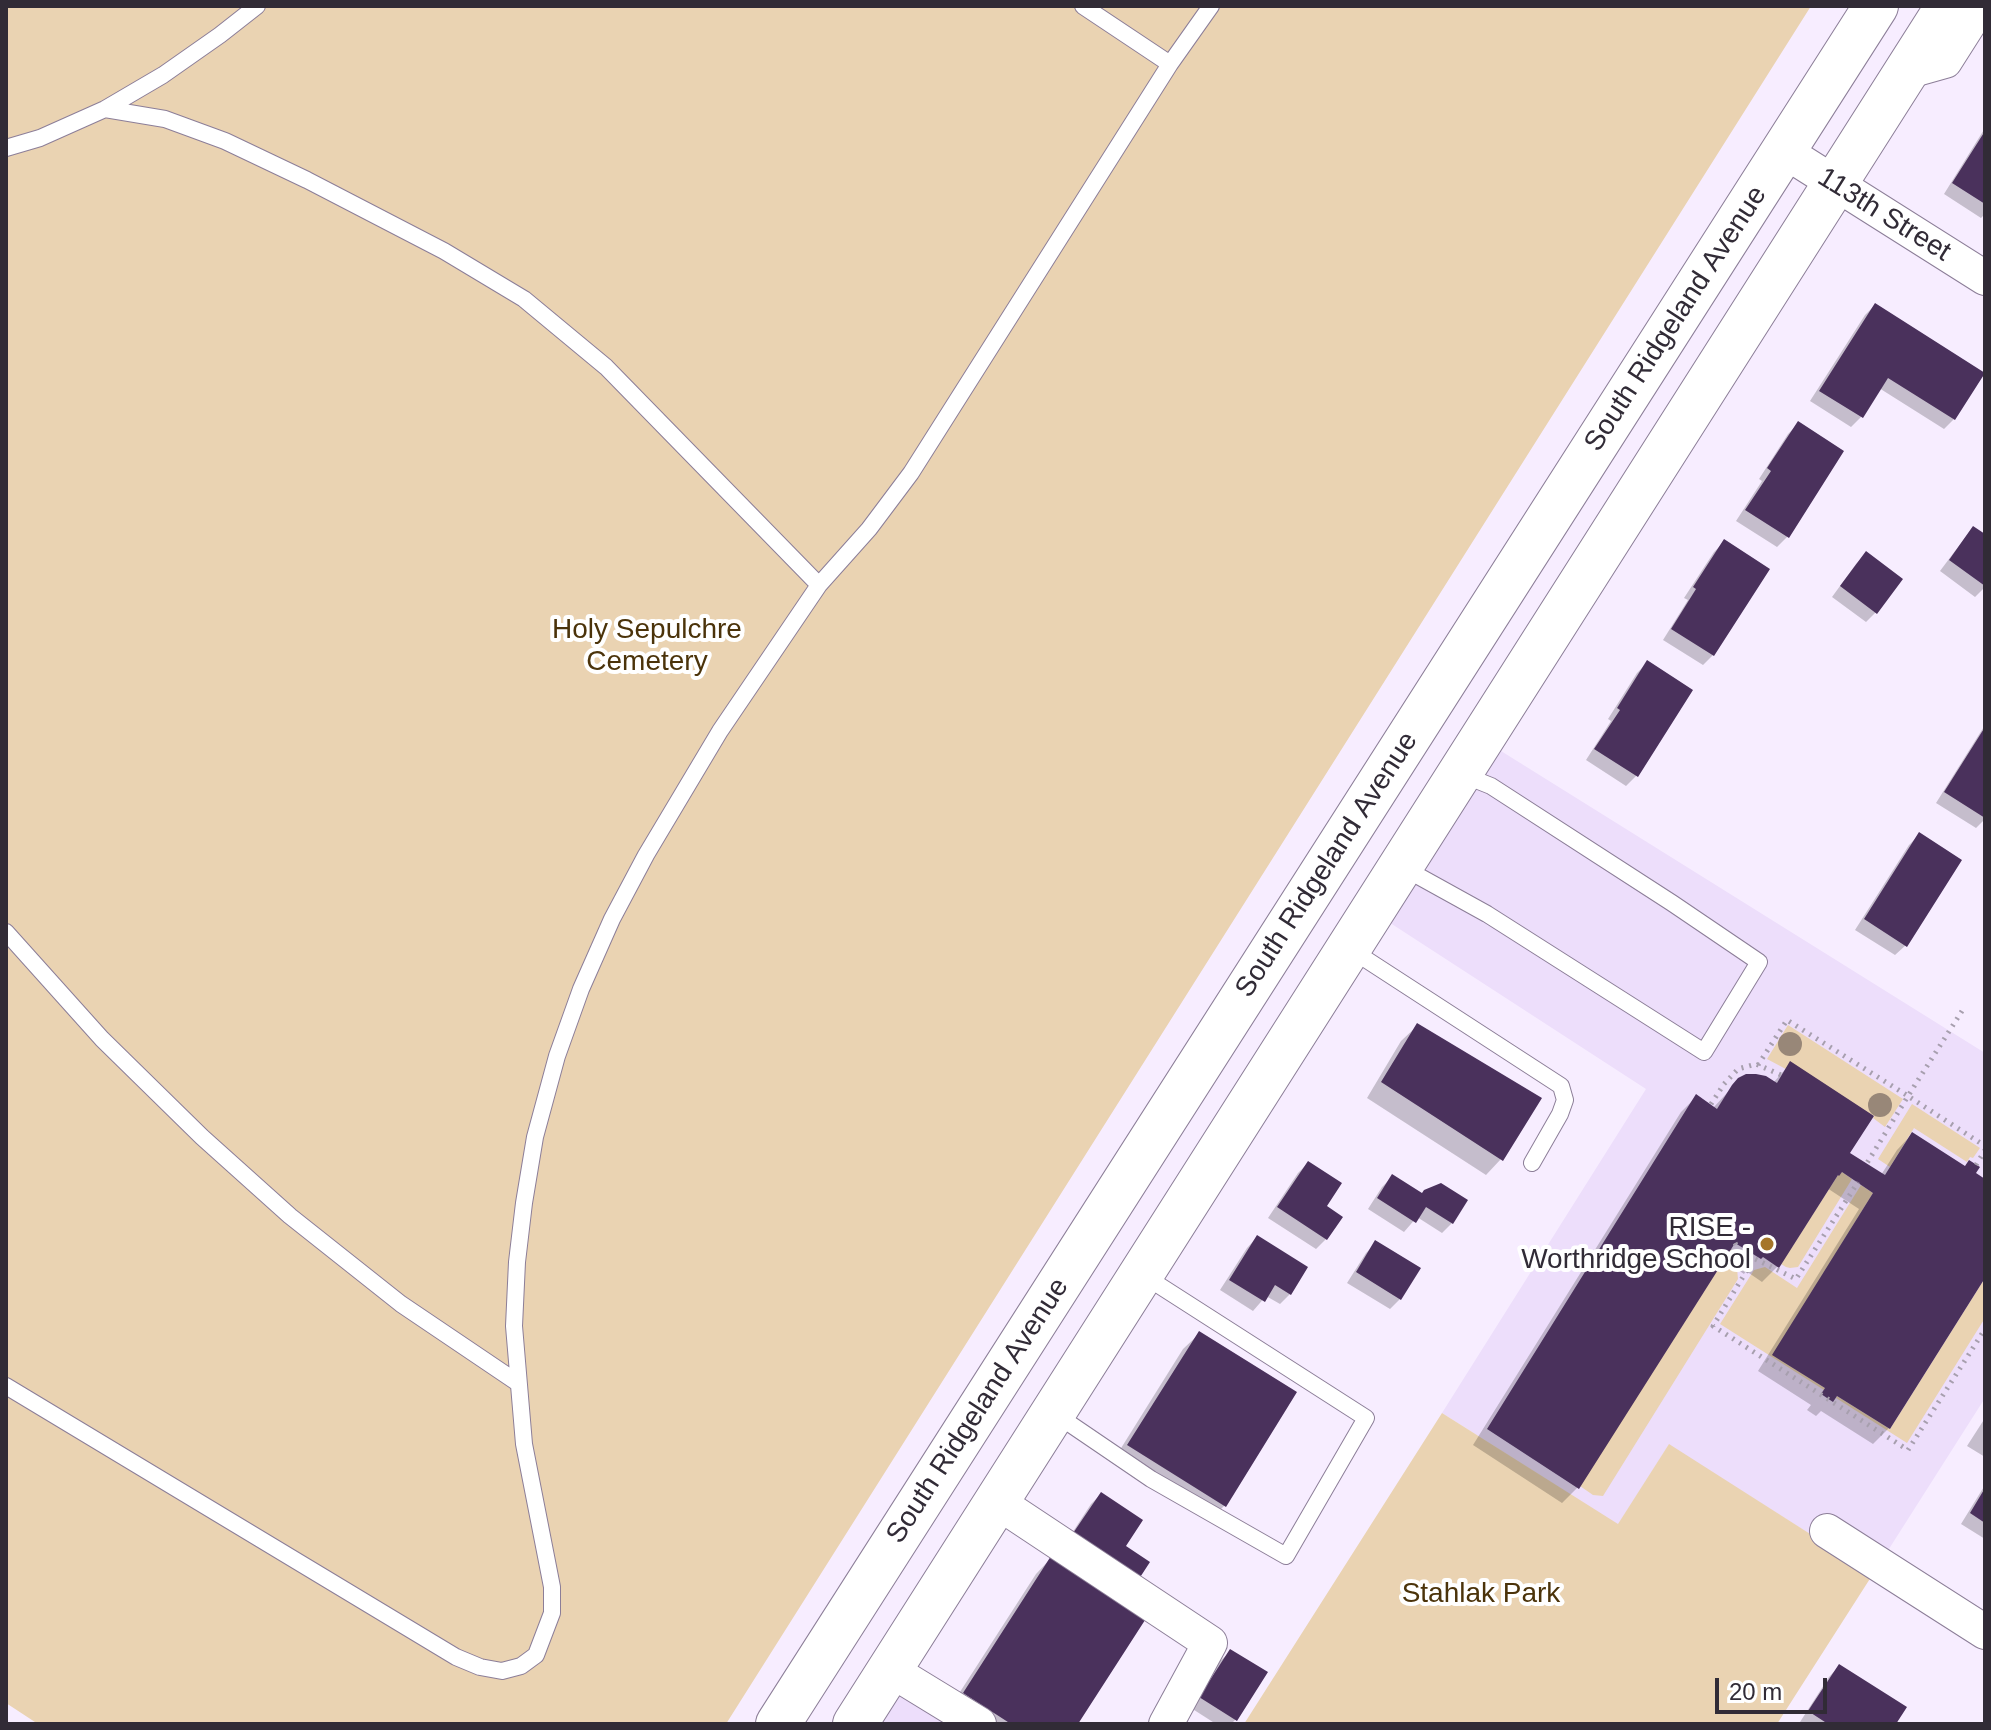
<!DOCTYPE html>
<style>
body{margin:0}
#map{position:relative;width:1991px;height:1730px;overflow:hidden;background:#f7edff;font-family:Arial,sans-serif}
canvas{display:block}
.frame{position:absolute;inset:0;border:8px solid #312b36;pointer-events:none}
.scale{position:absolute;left:1715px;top:1678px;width:112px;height:36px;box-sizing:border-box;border:4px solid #312b36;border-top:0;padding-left:10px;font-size:24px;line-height:28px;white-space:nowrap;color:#312b36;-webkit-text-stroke:6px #fff;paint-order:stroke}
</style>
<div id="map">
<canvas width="1991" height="1730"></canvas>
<div class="frame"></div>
<div class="scale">20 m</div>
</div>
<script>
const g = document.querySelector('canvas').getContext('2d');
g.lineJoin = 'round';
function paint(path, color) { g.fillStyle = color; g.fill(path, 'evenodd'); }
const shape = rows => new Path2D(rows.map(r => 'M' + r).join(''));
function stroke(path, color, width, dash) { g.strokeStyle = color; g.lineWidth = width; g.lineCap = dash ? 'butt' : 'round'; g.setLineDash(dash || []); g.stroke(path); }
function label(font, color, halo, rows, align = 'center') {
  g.font = font + ' Arial,sans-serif'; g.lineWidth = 8; g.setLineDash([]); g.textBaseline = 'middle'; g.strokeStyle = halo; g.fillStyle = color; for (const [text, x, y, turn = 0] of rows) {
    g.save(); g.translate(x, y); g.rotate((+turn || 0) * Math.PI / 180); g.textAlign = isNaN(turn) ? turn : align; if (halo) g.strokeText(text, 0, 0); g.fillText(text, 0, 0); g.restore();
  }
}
paint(shape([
 [1493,746,1985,1053,1985,1398,1873,1574,1669,1445,1618,1525,1442,1413,1646,1089,1381,917],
 [900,1693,948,1724,881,1724]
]), '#eddefb');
paint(shape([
 [6,6,1811,6,726,1724,38,1724,6,1703],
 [1788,1025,1903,1099,1885,1127,1873,1118,1874,1116,1767,1059],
 [1912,1104,1980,1148,1973,1158,1970,1157,1967,1162,1914,1128,1890,1167,1878,1159],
 [1842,1172,1852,1179,1798,1267,1790,1268,1786,1267,1781,1264,1838,1175],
 [1861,1185,1873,1193,1773,1355,1825,1388,1824,1390,1720,1324,1754,1270,1765,1267,1797,1288],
 [1731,1249,1737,1268,1738,1279,1603,1496,1593,1495,1580,1486],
 [1985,1278,1985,1318,1907,1443,1836,1398,1837,1396,1890,1429],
 [1442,1413,1618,1524,1669,1444,1873,1574,1777,1724,1244,1724]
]), '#ead3b2');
paint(shape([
 [1985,128,1985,214,1981,218,1944,194],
 [1875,305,1954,419,1944,429,1879,388,1861,417,1851,427,1810,401,1865,315],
 [1798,424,1787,537,1777,547,1736,521,1762,481,1759,479,1788,434],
 [1974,528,1985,537,1985,587,1975,597,1940,571,1964,539],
 [1724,542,1713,655,1703,665,1663,640,1688,600,1684,598,1714,552],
 [1866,554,1876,612,1866,622,1832,597,1856,564],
 [1647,663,1636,776,1626,786,1586,760,1611,721,1608,719,1637,673],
 [1985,725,1985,819,1976,828,1936,803],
 [1919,835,1906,945,1895,955,1855,930,1909,845],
 [1417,1026,1501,1159,1486,1175,1367,1098,1401,1041],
 [1790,1064,1848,1154,1881,1175,1897,1150,1912,1134,1985,1181,1985,1274,1889,1428,1873,1444,1821,1411,1816,1416,1807,1410,1811,1405,1758,1371,1859,1209,1827,1188,1778,1266,1762,1282,1746,1271,1744,1274,1722,1259,1577,1488,1562,1503,1473,1445,1681,1112,1696,1097,1713,1108,1739,1080,1773,1083],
 [1308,1163,1324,1206,1326,1239,1316,1249,1268,1218,1298,1173],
 [1392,1177,1452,1223,1442,1233,1417,1217,1404,1232,1368,1209,1382,1187],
 [1257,1237,1290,1294,1280,1304,1266,1296,1253,1311,1220,1290,1247,1248],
 [1376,1243,1400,1299,1390,1309,1347,1283,1366,1253],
 [1199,1334,1225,1505,1209,1521,1113,1461,1183,1349],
 [1985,1418,1985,1457,1967,1446],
 [1985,1485,1985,1539,1961,1524],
 [1101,1494,1061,1550,1091,1504],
 [1051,1558,1076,1724,972,1724,949,1709,1036,1574],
 [1231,1651,1235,1720,1231,1724,1216,1724,1191,1708,1220,1661],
 [1839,1666,1894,1724,1803,1724,1800,1722,1829,1677]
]), '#0003');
paint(shape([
 [1985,131,1985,204,1952,183],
 [1875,303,1985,373,1955,420,1888,378,1863,418,1819,391],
 [1798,421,1844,451,1789,538,1745,510,1771,471,1767,468],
 [1973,526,1985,534,1985,586,1949,560],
 [1724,539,1770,569,1714,656,1671,629,1696,589,1693,587],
 [1866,551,1903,579,1877,614,1840,586],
 [1647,660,1693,690,1638,777,1594,749,1620,710,1617,708],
 [1985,727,1985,818,1944,792],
 [1919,832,1962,860,1907,947,1864,919],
 [1417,1023,1542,1098,1503,1161,1381,1082],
 [1790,1061,1874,1116,1850,1153,1885,1175,1912,1132,1965,1166,1969,1160,1980,1167,1976,1173,1985,1179,1985,1278,1890,1429,1837,1396,1833,1402,1821,1394,1825,1388,1772,1355,1873,1193,1842,1172,1839,1176,1838,1175,1779,1268,1763,1257,1761,1259,1735,1243,1579,1489,1487,1429,1696,1094,1717,1109,1732,1085,1738,1078,1746,1074,1756,1074,1766,1076,1777,1083],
 [1308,1161,1342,1183,1327,1206,1343,1217,1327,1240,1277,1207],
 [1392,1174,1422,1193,1424,1190,1441,1183,1468,1200,1453,1224,1426,1207,1416,1223,1377,1198],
 [1257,1235,1308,1267,1291,1295,1275,1285,1265,1302,1229,1280],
 [1375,1240,1421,1268,1401,1300,1356,1272],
 [1199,1331,1297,1392,1226,1507,1127,1445],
 [1985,1488,1985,1523,1970,1513],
 [1101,1492,1143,1520,1126,1546,1150,1562,1137,1582,1069,1539],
 [1051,1556,1147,1617,1078,1724,1011,1724,963,1693],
 [1230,1649,1268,1672,1237,1721,1199,1697],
 [1839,1664,1907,1707,1896,1724,1828,1724,1808,1711]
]), '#4a315c');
const service = shape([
 [1083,6,1170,64],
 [105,109,165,119,225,141,307,180,444,251,524,299,606,367,819,585],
 [6,148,40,138,105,109,163,75,220,35,257,6],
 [1402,867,1487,914,1704,1052,1759,962,1672,903,1491,786,1461,774],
 [6,932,102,1039,202,1137,290,1216,401,1304,518,1383],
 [1350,949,1561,1086,1565,1100,1560,1114,1532,1163],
 [6,1386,456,1657,480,1667,502,1671,521,1666,536,1655,552,1613,552,1587,524,1444,514,1326,517,1262,524,1203,535,1137,557,1056,581,989,612,919,646,855,720,731,819,585,869,529,911,473,1170,64,1211,6],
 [1054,1413,1151,1479,1286,1556,1366,1418,1143,1275]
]);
const minor = shape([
 [1906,72,1945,61,1980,6],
 [1784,151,1985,278],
 [996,1501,1210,1643,1166,1724],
 [1827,1531,1985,1632],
 [889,1669,979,1724]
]);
const secondary = shape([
 [778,1724,1876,6],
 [855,1724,1948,6]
]);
stroke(service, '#8c7e98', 18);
stroke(minor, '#8c7e98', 36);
stroke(secondary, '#8c7e98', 46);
stroke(shape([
 [1962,1011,1908,1096,1985,1146],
 [1758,1065,1787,1020,1908,1096,1867,1163],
 [1711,1104,1724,1084,1738,1069,1756,1064,1781,1075],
 [1976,1165,1985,1150],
 [1735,1243,1749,1267,1713,1326,1908,1450,1985,1329],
 [1741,1252,1796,1279,1858,1182]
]), '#a79fae', 5, [2, 6]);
stroke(service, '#fff', 16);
stroke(minor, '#fff', 34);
stroke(secondary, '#fff', 44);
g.fillStyle = '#988778';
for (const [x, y] of [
 [1790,1044],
 [1880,1105]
]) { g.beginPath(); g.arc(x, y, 12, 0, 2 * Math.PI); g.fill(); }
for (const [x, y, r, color] of [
 [1767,1244,8,"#a57529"]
]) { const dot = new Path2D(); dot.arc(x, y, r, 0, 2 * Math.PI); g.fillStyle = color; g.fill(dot); stroke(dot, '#fff', 3); }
label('28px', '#312b36', '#fff', [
 ["113th Street",1884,215,32],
 ["South Ridgeland Avenue",1676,319,-57],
 ["South Ridgeland Avenue",1327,865,-57],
 ["South Ridgeland Avenue",978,1411,-57]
]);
label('28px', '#4b330a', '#fff', [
 ["Holy Sepulchre",647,630],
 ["Cemetery",647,662],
 ["Stahlak Park",1481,1594]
]);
label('28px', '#312b36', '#fff', [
 ["RISE -",1751,1228],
 ["Worthridge School",1751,1260]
], 'right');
</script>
